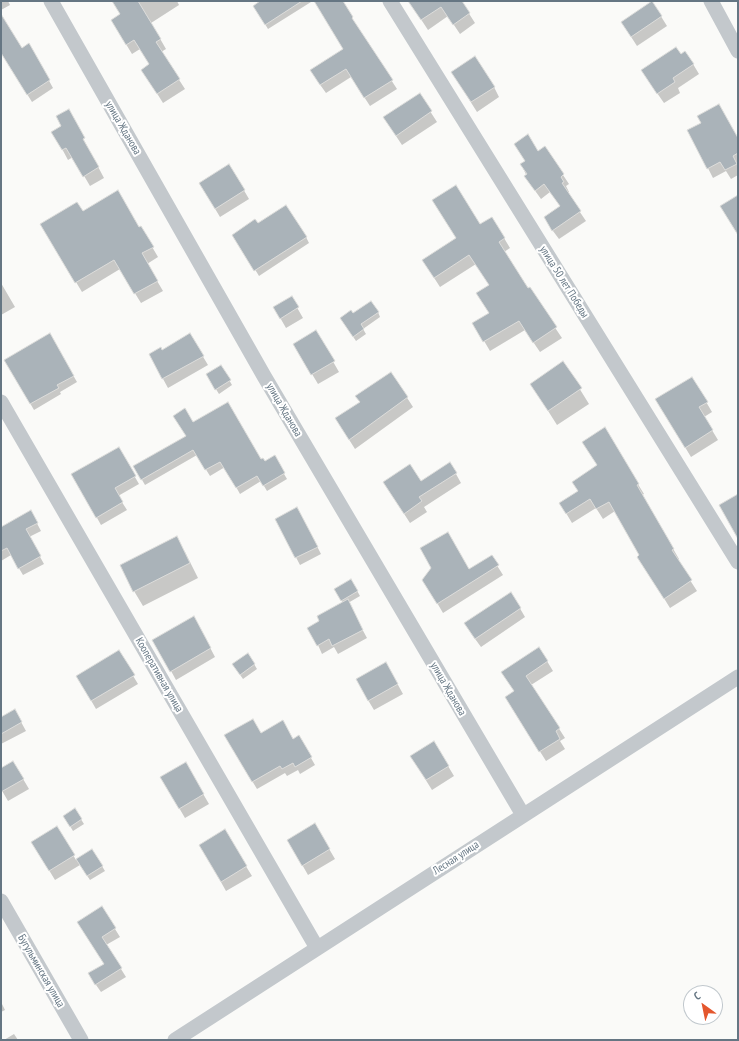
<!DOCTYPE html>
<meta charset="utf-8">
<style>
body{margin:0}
#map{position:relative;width:739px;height:1041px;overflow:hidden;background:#fafaf8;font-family:"PT Sans Narrow",sans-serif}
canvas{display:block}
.frame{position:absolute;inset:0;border:2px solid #657683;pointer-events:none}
.north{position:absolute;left:683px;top:985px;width:40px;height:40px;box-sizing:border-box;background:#fff;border:1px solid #c1c8cd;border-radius:50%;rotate:327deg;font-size:11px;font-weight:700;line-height:16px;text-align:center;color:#657683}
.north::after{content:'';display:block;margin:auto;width:14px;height:18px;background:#e4572e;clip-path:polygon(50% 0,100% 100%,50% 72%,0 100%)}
</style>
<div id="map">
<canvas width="739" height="1041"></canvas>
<div class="frame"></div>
<div class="north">С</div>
</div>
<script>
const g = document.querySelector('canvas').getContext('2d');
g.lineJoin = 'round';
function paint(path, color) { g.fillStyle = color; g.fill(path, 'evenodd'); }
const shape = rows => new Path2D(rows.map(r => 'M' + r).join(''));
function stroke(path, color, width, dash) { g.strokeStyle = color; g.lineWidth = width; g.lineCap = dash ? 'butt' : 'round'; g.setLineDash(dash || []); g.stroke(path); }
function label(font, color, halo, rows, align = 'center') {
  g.font = font + ' "PT Sans Narrow",sans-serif'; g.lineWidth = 4; g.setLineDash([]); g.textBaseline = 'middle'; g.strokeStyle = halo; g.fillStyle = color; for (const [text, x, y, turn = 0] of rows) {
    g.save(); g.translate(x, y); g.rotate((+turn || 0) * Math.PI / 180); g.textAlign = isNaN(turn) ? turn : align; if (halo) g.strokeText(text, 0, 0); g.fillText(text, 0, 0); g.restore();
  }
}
paint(shape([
 [1,1,8,1,10,5,1,10],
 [113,1,177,1,179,5,151,23,166,49,161,52,185,89,163,103,148,79,150,65,140,49,132,54,112,21,121,15],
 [262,1,310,1,311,2,268,29,254,6],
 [321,1,342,1,356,26,397,89,370,106,351,77,326,93,316,79,344,49],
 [409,1,461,1,475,23,460,34,448,16,428,30],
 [652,2,667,26,637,46,628,32],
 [1,16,21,49,29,44,53,88,32,102,1,52],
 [680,55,693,64,699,74,678,88,680,93,664,103,648,80],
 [458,82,494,87,499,97,477,112],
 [419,94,437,122,402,145,384,118],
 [68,110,104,178,90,186,73,157,68,160,53,132,63,126],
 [689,131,738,140,738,175,731,179,726,171,713,178],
 [545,148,569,184,566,186,569,192,567,193,586,221,559,239,550,227,561,207,550,192,541,199,531,185,521,164],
 [229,165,249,199,220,217,205,192],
 [83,212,139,229,141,228,158,257,147,264,163,291,141,303,120,269,82,292,41,224],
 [492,218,510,248,504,252,562,338,540,352,525,330,490,351,474,324,490,313,490,286,476,264,440,287,429,270,480,225],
 [258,225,306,237,309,243,259,276,234,235],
 [1,283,15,307,1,315],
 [291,297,303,318,286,328,274,307],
 [378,312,380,317,363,329,366,334,356,341,344,323,353,314],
 [316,332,339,372,318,384,294,344],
 [49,334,77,382,60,392,61,394,34,410,5,360],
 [190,335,208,365,168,388,150,355,162,351],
 [563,362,589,404,557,425,531,384],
 [221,366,232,385,219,394,207,375],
 [391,373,413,407,355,449,336,419,360,403,357,396],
 [692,378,712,412,704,417,718,440,691,457,662,409],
 [193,423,265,462,274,457,287,479,267,491,261,481,240,494,225,467,210,476,197,455,145,485,134,466,187,437],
 [604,429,644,494,642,495,679,559,677,560,697,591,670,608,644,566,641,556,615,511,603,519,596,508,572,523,566,513,579,491,598,466],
 [118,448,139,484,118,496,127,510,101,525,73,475],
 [456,474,461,483,424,507,427,512,410,523,390,492],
 [31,512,41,531,29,537,44,564,23,575,11,555,1,561,1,528],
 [301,515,321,554,300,565,276,519],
 [185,552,198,578,143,606,134,591],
 [491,556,503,575,443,613,429,589,469,570],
 [351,580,360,596,348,603,367,638,338,654,334,647,322,654,318,645,321,622,343,603,335,589],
 [511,593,525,617,481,647,470,632],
 [194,617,215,657,176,680,154,640],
 [539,648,553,671,531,685,565,738,560,741,565,749,546,761,512,707,515,692],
 [118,651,138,684,96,709,77,676],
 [386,663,403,694,374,710,368,700],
 [254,664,257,669,243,679,236,669],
 [15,711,26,731,1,744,1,718],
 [261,734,292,740,299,737,315,765,300,774,298,770,287,776,285,773,257,789,225,736],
 [13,762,29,789,8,801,1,789,1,769],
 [185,763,209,804,185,818,161,777],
 [417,766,448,766,454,776,432,790],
 [75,810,84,824,73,831,64,816],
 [315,825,335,859,308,875,288,840],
 [57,828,76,860,92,850,105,871,90,880,80,865,55,880,38,852],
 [224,831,252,876,226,891,200,845],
 [102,908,120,937,106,945,126,977,101,992,94,982,105,964,83,930],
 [1,1002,5,1010,1,1012],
 [14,1034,18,1040,4,1040]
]), '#0003');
const building = shape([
 [112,1,138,1,161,39,156,42,180,79,157,94,141,70,149,64,134,40,126,45,111,20,120,14,112,1],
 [260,1,302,1,265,25,253,6,260,1],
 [314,1,343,1,353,17,352,18,393,80,364,98,346,69,320,85,310,70,343,49,314,1],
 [408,1,462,1,470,13,453,25,441,7,421,20,408,1],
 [652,1,662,16,631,37,621,22,652,1],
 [1,14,22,48,29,43,50,80,27,95,1,53,1,14],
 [676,47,681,54,685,51,694,64,673,78,675,82,657,94,641,70,676,47],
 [475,56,495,87,471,102,451,72,475,56],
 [420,93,432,111,396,136,383,117,420,93],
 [719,104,738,138,738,153,733,156,737,164,725,170,720,162,707,169,687,130,701,123,697,116,719,104],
 [69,109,85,138,83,139,99,167,83,177,66,148,62,150,51,132,61,126,56,116,69,109],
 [528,134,538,151,545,146,564,174,561,177,564,182,562,183,581,211,552,231,544,217,560,206,544,184,535,191,524,176,527,174,520,164,525,161,514,144,528,134],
 [229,164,245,190,215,209,199,183,229,164],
 [456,185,480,224,492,217,505,238,499,242,528,288,530,287,557,327,533,343,519,321,483,342,472,323,489,313,476,293,489,285,469,255,434,278,422,260,456,238,432,200,456,185],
 [118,190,139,227,141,226,154,247,142,253,158,281,134,294,114,260,75,283,40,224,77,202,83,211,118,190],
 [738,195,738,235,720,206,738,195],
 [286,205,307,237,254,271,232,235,255,219,258,223,286,205],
 [292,296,299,307,280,319,273,307,292,296],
 [371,301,379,312,361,324,364,329,353,337,340,318,351,310,353,313,371,301],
 [316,330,335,361,311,375,293,344,316,330],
 [50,333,74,376,57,385,59,388,30,404,4,360,50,333],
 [190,333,204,356,162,379,149,354,161,347,162,350,190,333],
 [563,361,582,388,548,411,530,384,563,361],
 [221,365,231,380,215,390,206,374,221,365],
 [391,372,408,397,349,440,335,418,360,402,355,396,391,372],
 [692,377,708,402,699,407,713,430,685,448,655,399,692,377],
 [228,402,261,459,263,458,265,461,275,455,285,473,263,486,257,476,236,488,220,462,205,470,193,450,141,480,133,466,186,436,173,416,185,408,193,422,228,402],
 [605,427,639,484,637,485,674,549,672,550,692,580,664,599,637,557,639,555,609,502,596,509,590,499,566,514,559,503,578,491,572,482,597,465,582,442,605,427],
 [119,447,136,476,115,488,123,502,96,518,71,474,119,447],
 [450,462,457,473,419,497,422,501,404,514,383,482,410,464,421,481,450,462],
 [738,494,738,539,719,505,738,494],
 [297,507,318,547,295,558,275,519,297,507],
 [31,510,38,523,26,529,41,556,18,569,7,548,1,551,1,527,31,510],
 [448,532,469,569,492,555,499,565,437,604,422,580,431,568,420,548,448,532],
 [177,536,190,563,133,592,120,565,177,536],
 [351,579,358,591,341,601,334,589,351,579],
 [511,592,521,608,475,639,464,623,511,592],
 [348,599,363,630,332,646,329,639,317,646,307,628,319,621,317,616,348,599],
 [194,616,211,648,170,672,152,640,194,616],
 [539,647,548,661,526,676,560,728,556,731,560,739,539,752,505,697,514,691,501,672,539,647],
 [119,650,135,675,91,701,76,676,119,650],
 [248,653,255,664,240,675,232,664,248,653],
 [386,662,398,684,368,701,356,679,386,662],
 [15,709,22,722,1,734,1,717,15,709],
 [253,719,261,733,283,720,293,739,299,735,312,757,295,767,293,763,282,769,280,766,252,782,224,735,253,719],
 [434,741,449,766,426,780,410,756,434,741],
 [13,761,24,779,1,792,1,768,13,761],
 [186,762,204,794,179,809,160,777,186,762],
 [75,808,82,819,70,827,63,816,75,808],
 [315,823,330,849,302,866,287,840,315,823],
 [57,826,75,855,49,871,31,842,57,826],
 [225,829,247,866,221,882,199,845,225,829],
 [92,849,103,866,87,876,76,859,92,849],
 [102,906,116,928,102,937,122,968,95,985,88,973,104,964,77,922,102,906]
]);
paint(building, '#aab3b9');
stroke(building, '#dcdcda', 1);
stroke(shape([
 [51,1,264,376,523,815],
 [390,1,738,562],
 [711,1,738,51],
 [1,402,317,948],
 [1,901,81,1040],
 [175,1040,738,677]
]), '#c3c8cc', 15);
label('11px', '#657683', '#fff', [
 ["улица Жданова",123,128,60],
 ["улица 50 лет Победы",564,282,58],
 ["улица Жданова",284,410,60],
 ["Кооперативная улица",159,675,60],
 ["улица Жданова",448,689,60],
 ["Лесная улица",456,858,-33],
 ["Бугульминская улица",41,971,60]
]);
</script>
